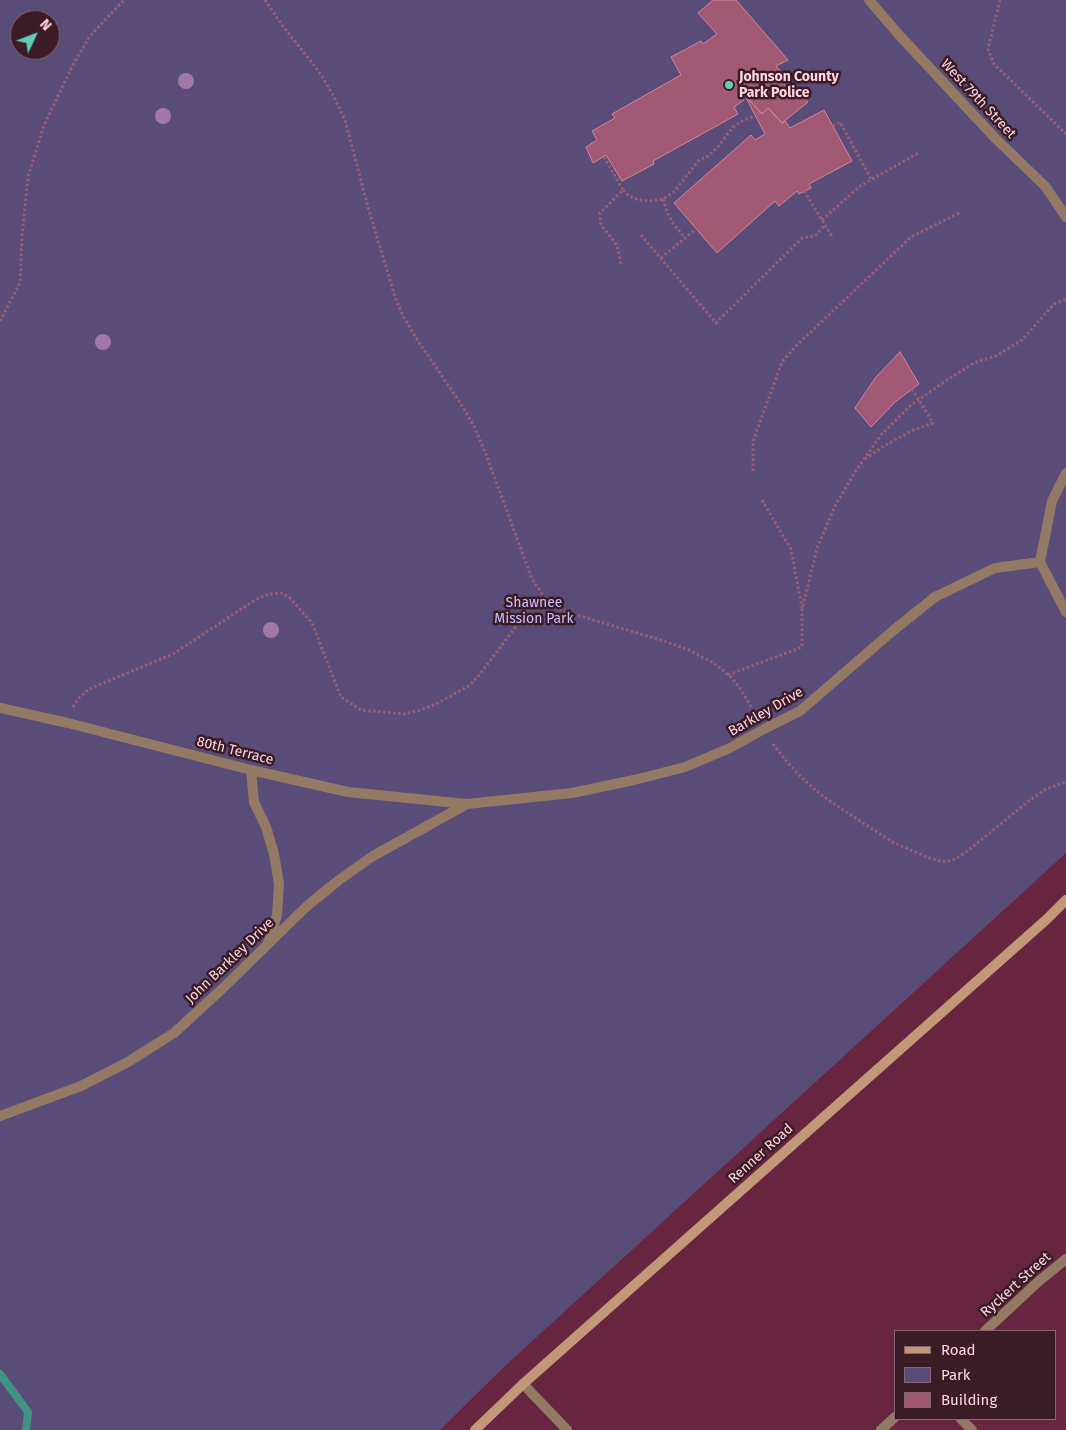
<!DOCTYPE html>
<style>
body{margin:0}
#map{position:relative;width:1066px;height:1430px;overflow:hidden;background:#682540;font-family:"Fira Sans",sans-serif}
canvas{display:block}
.legend{position:absolute;left:894px;top:1330px;width:162px;height:90px;box-sizing:border-box;background:#3a1c27;border:1px solid #886671;margin:0;padding:6px 9px;list-style:none;font-size:15px;color:#fed4e1}
.legend li{display:flex;align-items:center;gap:10px;height:25px}
.legend b{width:25px;border:1px solid #886671}
.north{position:absolute;left:10px;top:10px;width:50px;height:50px;box-sizing:border-box;background:#3a1c27;border:1px solid #886671;border-radius:50%;rotate:47deg;font-size:14px;font-weight:700;line-height:20px;text-align:center;color:#fed4e1}
.north::after{content:'';display:block;margin:auto;width:18px;height:22px;background:#5eceb7;clip-path:polygon(50% 0,100% 100%,50% 72%,0 100%)}
</style>
<div id="map">
<canvas width="1066" height="1430"></canvas>
<ul class="legend">
<li><b style="height:6px;background:#c39878"></b>Road</li>
<li><b style="height:14px;background:#5a4c79"></b>Park</li>
<li><b style="height:14px;background:#a25973"></b>Building</li>
</ul>
<div class="north">N</div>
</div>
<script>
const g = document.querySelector('canvas').getContext('2d');
g.lineJoin = 'round';
function paint(path, color) { g.fillStyle = color; g.fill(path, 'evenodd'); }
const shape = rows => new Path2D(rows.map(r => 'M' + r).join(''));
function stroke(path, color, width, dash) { g.strokeStyle = color; g.lineWidth = width; g.lineCap = dash ? 'butt' : 'round'; g.setLineDash(dash || []); g.stroke(path); }
function label(font, color, halo, rows, align = 'center') {
  g.font = font + ' "Fira Sans",sans-serif'; g.lineWidth = 5; g.setLineDash([]); g.textBaseline = 'middle'; g.strokeStyle = halo; g.fillStyle = color; for (const [text, x, y, turn = 0] of rows) {
    g.save(); g.translate(x, y); g.rotate((+turn || 0) * Math.PI / 180); g.textAlign = isNaN(turn) ? turn : align; if (halo) g.strokeText(text, 0, 0); g.fillText(text, 0, 0); g.restore();
  }
}
paint(shape([
 [0,0,1066,0,1066,853,505,1366,440,1430,0,1430],
 [20,20,50,20,50,50,20,50]
]), '#5a4c79');
stroke(shape([
 [0,1374,28,1412,26,1430]
]), '#419383', 8);
const building = shape([
 [713,0,736,0,788,60,776,66,808,102,782,123,768,108,762,114,744,94,741,96,744,100,734,107,738,114,653,161,654,164,622,181,606,155,593,163,586,147,597,140,592,131,615,118,612,114,681,75,671,57,701,41,703,44,717,34,698,13,713,0],
 [744,94,762,114,768,108,782,123,785,121,790,128,824,110,852,161,809,184,811,188,799,194,797,191,779,206,775,201,717,253,674,203,751,135,755,140,765,134,744,94],
 [900,352,919,384,895,402,871,427,855,408,876,377,900,352]
]);
paint(building, '#a25973');
stroke(building, '#d386a0', 1);
stroke(shape([
 [265,0,282,25,320,73,333,95,345,120,368,207,395,297,403,316,416,338,459,401,474,426,487,457,532,579,543,595,552,605,563,611,661,640,689,650,710,661,724,671,732,678,740,688,756,715],
 [1000,0,988,49,994,64,1066,134],
 [833,126,840,122,871,179],
 [604,157,623,190,600,213,601,225,617,245,621,264],
 [623,190,629,196,639,200,650,201,663,199,674,192,699,160,708,156,717,148,733,127,742,121,755,116],
 [804,191,833,238],
 [663,199,668,214,674,225,685,238],
 [822,220,860,186,920,152],
 [641,235,716,323,802,238,815,236,825,225],
 [661,258,696,229],
 [0,321,20,283,22,236,28,177,44,125,74,63,90,36,124,0],
 [865,459,884,446,911,431,933,423,912,389],
 [753,471,753,441,782,362,796,346,911,237,961,212],
 [762,500,791,549,802,608],
 [728,675,802,647,802,610,817,548,836,504,857,469,881,435,911,405,947,380,974,363,996,356,1022,340,1054,304,1066,299],
 [73,707,79,698,89,689,173,654,255,600,269,594,282,593,291,599,312,623,341,697,361,710,404,714,421,710,440,702,470,685,480,674,530,608,543,595],
 [773,744,787,762,802,778,819,793,840,808,894,843,932,859,946,862,955,859,970,849,1030,800,1046,789,1066,782]
]), '#985d74', 3, [2.5, 2.5]);
stroke(shape([
 [869,0,900,36,996,139,1045,186,1066,217],
 [1040,562,1066,612],
 [0,708,68,723,251,770,348,792,467,804,572,793,634,780,685,767,730,748,764,729,800,711,895,629,935,597,995,568,1040,562,1052,501,1066,473],
 [251,770,254,802,266,827,274,854,279,884,277,915,268,943],
 [0,1116,81,1086,128,1062,174,1033,221,990,307,906,339,880,373,856,467,804],
 [985,1331,1039,1281,1066,1259],
 [523,1384,567,1430],
 [961,1419,972,1430],
 [881,1430,895,1417]
]), '#947965', 10);
stroke(shape([
 [475,1430,523,1384,1047,919,1066,900]
]), '#c39878', 10);
g.fillStyle = '#a178a8';
for (const [x, y] of [
 [186,81],
 [163,116],
 [103,342],
 [271,630]
]) { g.beginPath(); g.arc(x, y, 8, 0, 2 * Math.PI); g.fill(); }
for (const [x, y, r, color] of [
 [729,85,5,"#5eceb7"]
]) { const dot = new Path2D(); dot.arc(x, y, r, 0, 2 * Math.PI); g.fillStyle = color; g.fill(dot); stroke(dot, '#3a1c27', 2); }
label('bold 14px', '#fed4e1', '#3a1c27', [
 ["Johnson County",739,77],
 ["Park Police",739,93]
], 'left');
label('14px', '#fed4e1', '#3a1c27', [
 ["West 79th Street",978,99,47],
 ["Barkley Drive",766,712,-30],
 ["80th Terrace",235,751,14],
 ["John Barkley Drive",230,961,-44],
 ["Renner Road",761,1154,-42],
 ["Ryckert Street",1016,1285,-42]
]);
label('14px', '#d0bcfd', '#3a1c27', [
 ["Shawnee",534,603],
 ["Mission Park",534,619]
]);
</script>
